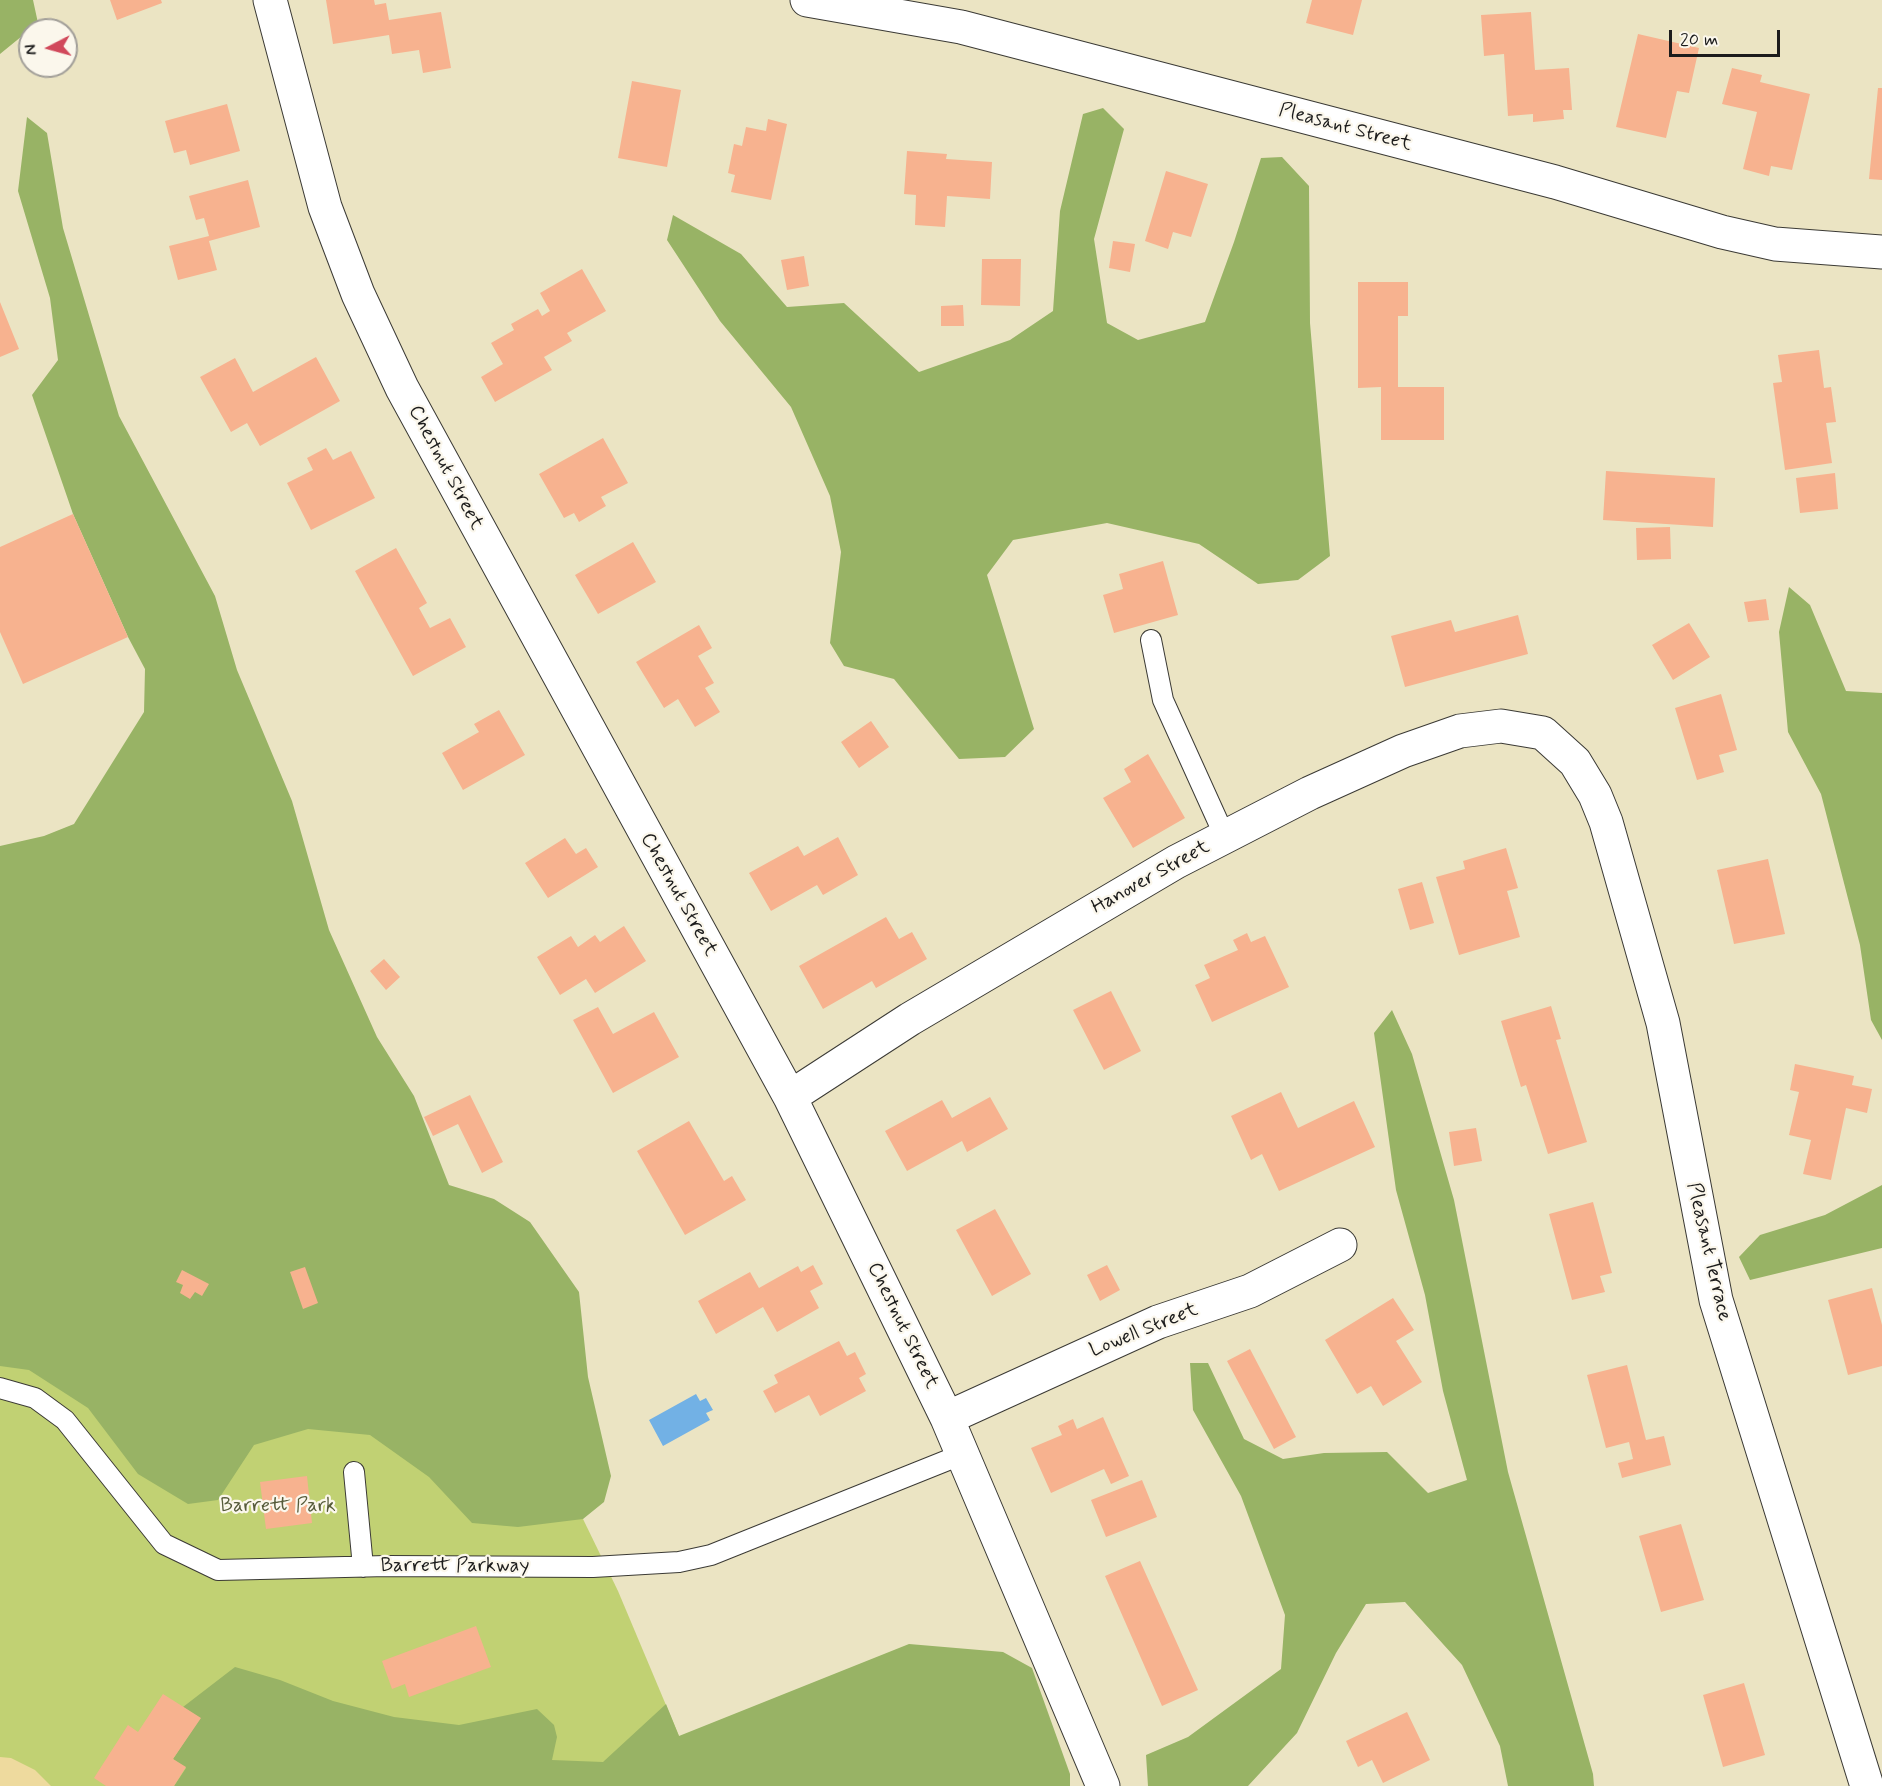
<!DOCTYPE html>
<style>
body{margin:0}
#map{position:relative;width:1882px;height:1786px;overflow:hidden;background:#ebe4c3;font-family:Mynerve,sans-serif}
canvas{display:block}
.north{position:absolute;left:18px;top:18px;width:60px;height:60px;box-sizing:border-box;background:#fbf7ec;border:2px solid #a29f99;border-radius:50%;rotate:264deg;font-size:16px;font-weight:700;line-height:24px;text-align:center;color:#1c1c1c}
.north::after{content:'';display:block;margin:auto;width:21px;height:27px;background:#d1495b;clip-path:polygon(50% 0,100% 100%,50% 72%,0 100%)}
.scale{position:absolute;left:1669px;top:30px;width:111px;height:27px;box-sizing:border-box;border:3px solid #1c1c1c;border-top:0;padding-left:8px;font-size:18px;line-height:21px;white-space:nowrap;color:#1c1c1c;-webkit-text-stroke:4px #fbf7ec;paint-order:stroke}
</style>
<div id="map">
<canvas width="1882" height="1786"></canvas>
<div class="north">N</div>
<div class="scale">20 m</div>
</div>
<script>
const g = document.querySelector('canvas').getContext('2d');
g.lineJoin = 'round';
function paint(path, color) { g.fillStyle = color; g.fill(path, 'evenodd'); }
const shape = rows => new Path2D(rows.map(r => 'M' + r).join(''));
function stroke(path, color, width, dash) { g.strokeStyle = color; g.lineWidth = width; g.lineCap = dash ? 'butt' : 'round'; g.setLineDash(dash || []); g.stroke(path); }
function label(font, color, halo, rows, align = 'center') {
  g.font = font + ' Mynerve,sans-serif'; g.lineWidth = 4.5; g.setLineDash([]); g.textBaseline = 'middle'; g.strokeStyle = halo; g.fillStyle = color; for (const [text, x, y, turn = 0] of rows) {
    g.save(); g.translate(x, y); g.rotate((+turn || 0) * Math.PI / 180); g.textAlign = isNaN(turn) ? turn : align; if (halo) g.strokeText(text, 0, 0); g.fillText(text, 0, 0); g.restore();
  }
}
paint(shape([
 [0,1123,583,1519,618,1591,700,1786,0,1786]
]), '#c1d173');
paint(shape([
 [0,0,33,0,38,23,0,54],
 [1103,108,1124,129,1094,239,1107,323,1138,340,1205,322,1234,242,1261,158,1282,157,1309,186,1310,323,1330,556,1298,580,1258,584,1199,544,1107,523,1013,540,987,575,1034,729,1005,757,959,759,894,679,844,666,830,643,841,552,830,496,791,407,720,321,667,240,673,215,741,254,787,307,844,303,919,372,1010,340,1053,311,1060,211,1083,114],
 [27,117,47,133,63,228,119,416,215,596,237,670,292,801,329,930,377,1037,414,1096,449,1185,494,1199,530,1222,579,1292,588,1377,611,1476,604,1502,583,1519,518,1527,472,1523,429,1477,370,1435,308,1429,254,1445,218,1500,188,1504,138,1474,88,1408,29,1370,0,1366,0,846,44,836,74,824,144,712,145,669,128,637,73,514,32,395,58,360,50,298,18,191],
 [1789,587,1810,605,1846,691,1882,693,1882,1040,1871,1020,1860,945,1821,794,1788,732,1779,632],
 [1392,1010,1412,1054,1454,1200,1508,1472,1593,1774,1594,1786,1508,1786,1500,1746,1462,1665,1405,1602,1366,1604,1336,1653,1297,1733,1248,1786,1148,1786,1146,1755,1188,1737,1281,1669,1285,1615,1241,1496,1193,1410,1190,1363,1208,1363,1244,1439,1283,1459,1324,1453,1387,1452,1428,1493,1467,1480,1443,1391,1425,1295,1396,1190,1374,1033],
 [1882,1185,1882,1248,1750,1280,1739,1257,1760,1235,1825,1215],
 [909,1644,1003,1652,1032,1668,1070,1774,1070,1786,174,1786,186,1768,173,1759,200,1718,183,1707,235,1667,280,1680,333,1701,394,1717,459,1725,537,1709,554,1725,557,1737,552,1760,603,1762,666,1704,679,1736]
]), '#98b365');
paint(shape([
 [0,1757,11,1758,35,1770,51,1786,0,1786]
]), '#eeda9e');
paint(shape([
 [696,1394,700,1401,706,1398,713,1410,706,1413,710,1420,663,1446,649,1420]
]), '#72b1e5');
paint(shape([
 [110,0,161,0,162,3,117,20],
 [326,0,374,0,375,5,386,3,389,20,441,12,451,68,423,73,419,50,392,54,389,35,333,44],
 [1312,0,1362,0,1353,35,1306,23],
 [1531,12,1535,70,1569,68,1572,110,1563,110,1564,119,1533,122,1533,114,1508,116,1504,54,1484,56,1481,15],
 [1638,34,1699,48,1689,93,1677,91,1666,138,1616,127],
 [1732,68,1762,75,1760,82,1810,94,1792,170,1771,166,1769,176,1743,169,1757,112,1722,104],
 [632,81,681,90,667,167,618,158],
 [1878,88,1882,88,1882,180,1869,179],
 [227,104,240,151,190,165,186,150,174,153,165,121],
 [768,119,787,124,771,200,731,192,735,175,728,173,734,144,742,146,746,127,766,131],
 [907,151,947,154,946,159,992,162,990,199,947,196,945,227,915,225,916,195,904,194],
 [1166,171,1208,184,1191,237,1173,232,1168,249,1145,241],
 [248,180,260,227,209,241,217,270,178,280,169,246,209,236,204,218,196,220,189,196],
 [1113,241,1135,244,1130,272,1109,268],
 [804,256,809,286,787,290,781,260],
 [982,259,1021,259,1020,306,981,305],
 [582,269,606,311,567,333,572,341,544,357,552,370,495,402,481,377,503,364,491,343,514,330,511,324,538,309,542,316,550,311,540,293],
 [1358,282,1408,282,1408,316,1398,316,1398,387,1444,387,1444,440,1381,440,1381,387,1358,388],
 [0,302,19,349,0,357],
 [963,305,964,326,941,326,941,306],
 [1819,350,1824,388,1831,387,1836,422,1826,423,1832,463,1785,470,1773,383,1782,382,1778,355],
 [316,357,340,401,260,446,247,423,231,432,200,377,235,358,253,392],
 [603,438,628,483,601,497,606,506,579,522,574,513,564,518,539,474],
 [326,448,333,460,351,451,375,498,311,530,287,483,313,470,307,458],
 [1606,471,1715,478,1713,527,1603,520],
 [1835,473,1838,509,1800,513,1796,478],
 [73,514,128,637,23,684,0,632,0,547],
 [1670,527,1671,559,1637,560,1636,528],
 [633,542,656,582,598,614,575,575],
 [396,548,427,603,419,608,430,628,450,618,466,647,413,676,355,571],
 [1163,561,1178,615,1114,633,1103,595,1123,589,1119,574],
 [1766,599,1769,620,1748,622,1744,602],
 [1518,615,1528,654,1405,687,1391,636,1451,620,1455,632],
 [1689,623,1710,657,1673,680,1652,645],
 [699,625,712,648,698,656,714,683,705,688,720,712,695,727,678,699,664,708,636,662],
 [1721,694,1737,750,1719,755,1724,772,1697,780,1675,708],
 [499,710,525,755,463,790,442,753,479,732,474,724],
 [871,721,889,747,859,768,841,742],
 [1148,754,1185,818,1133,848,1103,798,1131,782,1124,769],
 [838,837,858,875,823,895,817,885,771,911,749,873,798,846,804,856],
 [565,838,576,854,586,848,598,867,548,898,525,863],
 [1506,848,1518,888,1507,891,1520,937,1459,955,1436,877,1465,869,1463,861],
 [1768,859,1785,934,1734,944,1717,870],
 [1422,882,1434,923,1410,930,1398,889],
 [886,917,899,939,912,932,927,959,876,988,872,981,823,1009,799,966],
 [624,926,646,961,595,993,586,979,560,995,537,957,571,936,578,947,595,935,600,942],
 [1247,933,1251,942,1265,936,1289,987,1212,1022,1195,985,1210,978,1204,965,1238,950,1233,940],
 [384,959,400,977,386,990,370,971],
 [1111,991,1141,1051,1104,1070,1073,1010],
 [1551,1006,1561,1039,1556,1040,1587,1142,1548,1154,1526,1085,1521,1087,1501,1021],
 [598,1007,613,1034,654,1012,679,1057,613,1093,573,1020],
 [1795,1064,1854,1076,1852,1085,1872,1089,1867,1113,1846,1108,1831,1180,1803,1174,1811,1140,1789,1135,1799,1092,1790,1090],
 [1281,1092,1298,1128,1354,1101,1375,1147,1279,1191,1262,1154,1251,1160,1231,1116],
 [470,1095,503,1162,482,1173,458,1124,433,1136,424,1117],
 [990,1097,1008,1129,967,1152,962,1141,907,1171,885,1131,942,1100,952,1118],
 [689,1121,724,1181,732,1176,746,1200,685,1235,637,1151],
 [1476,1128,1482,1161,1454,1166,1449,1132],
 [1593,1202,1612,1273,1600,1276,1605,1292,1572,1300,1549,1214],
 [995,1209,1031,1274,992,1296,956,1230],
 [813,1265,823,1284,810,1291,819,1308,777,1332,763,1307,716,1334,698,1301,750,1272,759,1288,798,1266,801,1272],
 [1107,1265,1120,1290,1100,1301,1087,1275],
 [305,1267,318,1303,303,1309,290,1272],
 [182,1270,209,1284,202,1296,195,1292,190,1299,180,1293,183,1285,176,1282],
 [1872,1288,1882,1325,1882,1366,1848,1375,1828,1300],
 [1393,1298,1414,1330,1396,1341,1422,1382,1383,1406,1371,1386,1357,1394,1325,1340],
 [839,1341,847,1356,855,1352,866,1374,859,1378,866,1391,820,1416,809,1395,775,1413,763,1391,778,1383,774,1375],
 [1250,1349,1296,1437,1274,1449,1227,1361],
 [1627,1365,1646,1440,1664,1436,1671,1465,1622,1478,1618,1463,1633,1459,1629,1442,1606,1448,1587,1375],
 [1103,1417,1129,1476,1111,1484,1104,1469,1051,1493,1031,1448,1062,1435,1058,1426,1073,1419,1077,1429],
 [307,1476,312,1523,266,1529,260,1482],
 [1142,1480,1157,1517,1106,1537,1091,1500],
 [1681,1524,1704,1600,1661,1612,1639,1536],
 [1140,1561,1198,1690,1162,1706,1105,1576],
 [476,1626,491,1667,409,1697,405,1684,392,1689,382,1661],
 [1744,1683,1765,1755,1723,1767,1703,1695],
 [163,1694,201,1718,173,1759,186,1767,174,1786,106,1786,94,1778,128,1725,138,1732],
 [1407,1712,1430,1760,1383,1783,1372,1760,1358,1767,1346,1741]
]), '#f7b28f');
const service = shape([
 [1151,640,1163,700,1225,837],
 [0,1388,35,1398,65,1420,164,1544,218,1570,387,1566,593,1567,679,1562,711,1555,963,1454],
 [354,1472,363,1567]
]);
const minor = shape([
 [270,0,325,207,358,294,402,388,790,1097,947,1418,1103,1786],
 [790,1097,910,1019,1176,862,1310,793,1403,751,1460,731,1501,726,1543,733,1575,762,1595,795,1606,822,1663,1023,1716,1300,1867,1786],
 [947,1418,1158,1322,1250,1291,1340,1245]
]);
const tertiary = shape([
 [807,0,961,27,1555,182,1722,232,1775,244,1882,252]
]);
stroke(service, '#3b3a35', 22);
stroke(minor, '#3b3a35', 35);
stroke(tertiary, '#3b3a35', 35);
stroke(service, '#fff', 20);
stroke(minor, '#fff', 33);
stroke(tertiary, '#fff', 33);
label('20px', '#1c1c1c', '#fbf7ec', [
 ["Pleasant Street",1345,128,15],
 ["Chestnut Street",445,468,62],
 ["Hanover Street",1151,878,-29],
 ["Chestnut Street",678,895,61],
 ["Pleasant Terrace",1708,1252,77],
 ["Chestnut Street",902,1326,64],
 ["Lowell Street",1144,1331,-22],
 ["Barrett Parkway",455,1567]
]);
label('20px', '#565b3a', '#fbf7ec', [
 ["Barrett Park",278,1507]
]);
</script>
